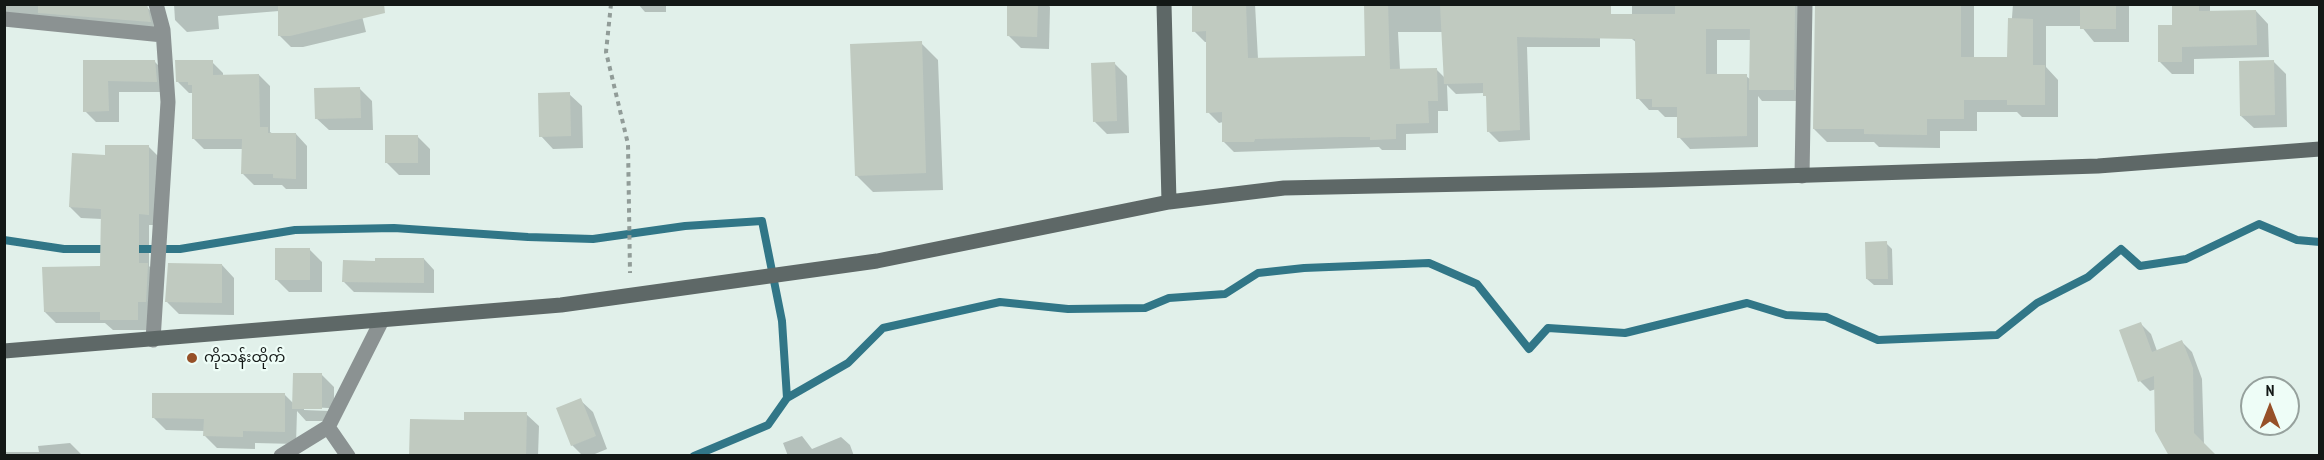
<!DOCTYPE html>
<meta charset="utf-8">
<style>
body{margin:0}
#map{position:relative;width:2324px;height:460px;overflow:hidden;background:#e1f0ea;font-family:"PT Sans Narrow",sans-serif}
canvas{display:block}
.frame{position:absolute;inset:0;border:6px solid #131816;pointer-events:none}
.north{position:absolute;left:2240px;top:376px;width:60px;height:60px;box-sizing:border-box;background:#eefdf7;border:2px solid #96a19d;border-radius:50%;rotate:0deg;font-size:16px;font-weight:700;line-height:24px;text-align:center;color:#131816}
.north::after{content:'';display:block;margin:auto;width:21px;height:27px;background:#965028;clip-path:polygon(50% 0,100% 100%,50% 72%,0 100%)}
</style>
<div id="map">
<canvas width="2324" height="460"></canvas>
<div class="frame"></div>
<div class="north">N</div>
</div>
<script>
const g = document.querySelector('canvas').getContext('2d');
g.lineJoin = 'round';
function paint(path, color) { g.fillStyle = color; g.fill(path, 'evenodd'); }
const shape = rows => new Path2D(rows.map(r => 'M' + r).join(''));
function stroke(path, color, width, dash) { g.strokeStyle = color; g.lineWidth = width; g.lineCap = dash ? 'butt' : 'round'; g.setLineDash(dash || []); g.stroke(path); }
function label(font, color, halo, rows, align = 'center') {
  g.font = font + ' "PT Sans Narrow","Noto Sans Myanmar",sans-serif'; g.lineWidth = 4.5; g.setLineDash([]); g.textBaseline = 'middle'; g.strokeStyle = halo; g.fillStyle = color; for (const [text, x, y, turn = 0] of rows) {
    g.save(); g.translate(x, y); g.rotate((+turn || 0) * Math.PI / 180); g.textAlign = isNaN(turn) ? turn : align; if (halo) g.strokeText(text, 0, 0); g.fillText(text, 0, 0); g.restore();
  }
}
paint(shape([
 [4,4,138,4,146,6,157,18,161,33,15,20,4,10],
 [174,4,359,4,366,32,303,47,291,47,279,35,279,11,218,16,219,29,187,32,175,20],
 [638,4,666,4,666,12,645,12],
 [1009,4,1048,4,1050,7,1049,49,1021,48,1008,35],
 [1193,4,1255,4,1258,59,1367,57,1365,4,1600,4,1600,47,1527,47,1530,140,1499,142,1488,131,1487,98,1484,93,1456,94,1447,85,1448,111,1438,111,1438,133,1406,134,1406,150,1382,150,1379,147,1234,152,1223,141,1223,122,1219,123,1208,112,1208,42,1205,42,1194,31],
 [1398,32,1443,32,1445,78,1436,69,1400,70],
 [1632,4,1803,4,1805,101,1762,101,1758,96,1758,147,1690,149,1679,137,1678,117,1665,117,1658,110,1649,110,1638,98,1637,43,1632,39],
 [1717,40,1751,40,1751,80,1746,76,1717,76],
 [1816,4,1974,4,1974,58,2009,58,2013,4,2129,4,2129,42,2094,42,2081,26,2046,26,2046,67,2058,80,2058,117,2022,117,2017,112,1977,112,1977,131,1940,131,1940,148,1879,147,1874,142,1827,142,1814,129],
 [2173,4,2210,4,2210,12,2256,11,2268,24,2269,57,2194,59,2194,74,2172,74,2160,62,2174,26],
 [921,43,938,60,943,190,873,192,856,175],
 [85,62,155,62,166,73,167,92,119,92,119,122,96,122,85,111],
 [212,62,223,73,223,76,259,75,270,86,270,132,273,134,296,134,307,146,307,189,286,189,282,185,254,185,243,174,243,149,204,149,193,138,193,93,189,93,178,82],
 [2274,62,2286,74,2287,127,2254,128,2241,116],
 [1114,63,1127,76,1129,133,1107,134,1095,122],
 [360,89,372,101,373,130,329,130,316,118],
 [569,94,582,106,583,148,553,149,541,136],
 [418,137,430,149,430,175,399,175,386,162],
 [148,146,159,157,159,225,149,225,149,266,159,276,149,330,113,330,105,323,56,323,45,312,102,268,102,219,81,218,70,207,106,157],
 [1886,243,1892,249,1893,285,1874,285,1867,279],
 [309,249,322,262,322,292,289,292,276,279],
 [424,259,434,270,434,293,354,292,344,282,377,262],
 [222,265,234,278,234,315,179,314,167,302],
 [2141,324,2151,334,2157,351,2182,342,2192,352,2202,379,2204,445,2171,456,2156,389,2150,391,2140,381,2121,331],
 [321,374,334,387,334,421,306,421,297,411,296,444,255,443,255,449,217,448,205,436,205,431,166,430,153,417,285,395,294,404],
 [304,407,329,408,329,411,304,410],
 [580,400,593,412,607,449,590,456,583,456,572,445],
 [526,414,539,426,538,456,411,456],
 [802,436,812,449,841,437,850,445,854,456,788,456,783,443],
 [70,443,83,456,4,456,4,452,39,452,38,446]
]), '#0003');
stroke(shape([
 [4,240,64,249,111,249],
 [130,249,180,249,295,230,394,228,528,237,593,239,685,226,762,221,782,321,787,398],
 [694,456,768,425,787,398,848,363,883,328,1000,302,1068,309,1145,308,1169,298,1225,294,1258,273,1304,268,1429,263,1477,284,1529,349,1548,328,1625,333,1747,303,1786,315,1826,317,1878,340,1997,335,2037,303,2088,277,2121,249,2140,266,2186,259,2259,224,2297,240,2320,242]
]), '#317687', 8);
paint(shape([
 [38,4,147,4,151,22,38,13],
 [278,4,384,4,385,13,290,36,278,36],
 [1007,4,1038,4,1037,37,1007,36],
 [1192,4,1246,4,1248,58,1365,56,1364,4,1388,4,1390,69,1437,68,1438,101,1428,101,1429,123,1396,124,1396,139,1370,140,1370,137,1342,137,1255,139,1254,142,1222,142,1222,112,1206,113,1206,31,1192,32],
 [1440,4,1611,4,1611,14,1675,14,1675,4,1795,4,1794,90,1749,90,1750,29,1706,29,1706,74,1747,74,1747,136,1677,138,1677,107,1652,107,1652,99,1636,99,1635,39,1517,37,1520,130,1487,132,1486,96,1483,96,1483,83,1444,84],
 [1815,4,1961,4,1961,57,2007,57,2008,18,2033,19,2033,65,2045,65,2045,105,2007,105,2007,100,1964,100,1964,119,1927,119,1927,135,1864,134,1864,129,1813,129],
 [2080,4,2116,4,2116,29,2080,29],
 [2172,4,2199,4,2199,11,2256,10,2257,45,2182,47,2182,62,2158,62,2158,25,2172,25],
 [922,41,926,173,855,176,850,44],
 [83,60,155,60,157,82,108,81,109,111,83,112],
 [175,60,213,60,213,75,259,74,260,127,268,127,268,133,296,133,296,179,273,178,273,174,241,174,242,139,192,139,192,85,188,85,188,82,176,82],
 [2274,60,2275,115,2240,116,2239,61],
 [1115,62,1117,121,1093,122,1091,63],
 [360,87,361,118,315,119,314,88],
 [570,92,571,136,539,137,538,93],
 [385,135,418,135,418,163,385,163],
 [105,145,149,145,149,215,139,214,139,263,148,263,146,302,138,302,138,320,100,320,100,312,44,312,42,267,100,266,101,209,69,207,72,153,105,155],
 [1887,241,1888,279,1866,279,1865,242],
 [275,248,310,248,310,280,275,280],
 [375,258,424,258,424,283,342,282,343,260,375,261],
 [168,263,222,264,222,303,165,302],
 [2141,322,2152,352,2182,340,2193,368,2194,433,2217,456,2169,456,2155,431,2154,376,2138,382,2119,330],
 [293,373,322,373,322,409,292,409],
 [152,393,285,393,285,432,243,431,243,437,203,436,204,419,152,418],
 [581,398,596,436,571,446,556,408],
 [464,412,527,412,526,456,409,456,410,419,464,420]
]), '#c0cac0');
stroke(shape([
 [611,4,606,52,628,144,630,273]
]), '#919c98', 4, [4.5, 4.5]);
stroke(shape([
 [4,19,163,35],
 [1802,176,1805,4],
 [153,340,168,102,163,30,156,4],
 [328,427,348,456],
 [281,456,328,427,382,320]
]), '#8b9292', 15);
stroke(shape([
 [1164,4,1169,202],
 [4,351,561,305,877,261,1169,202,1284,188,1654,180,2098,166,2320,149]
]), '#5e6867', 15);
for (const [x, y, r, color] of [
 [192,358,6,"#965028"]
]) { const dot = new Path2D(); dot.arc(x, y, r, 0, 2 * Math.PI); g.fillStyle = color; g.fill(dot); stroke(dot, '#eefdf7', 2); }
label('15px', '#131816', '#eefdf7', [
 ["ကိုသန်းထိုက်",204,358]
], 'left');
</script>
